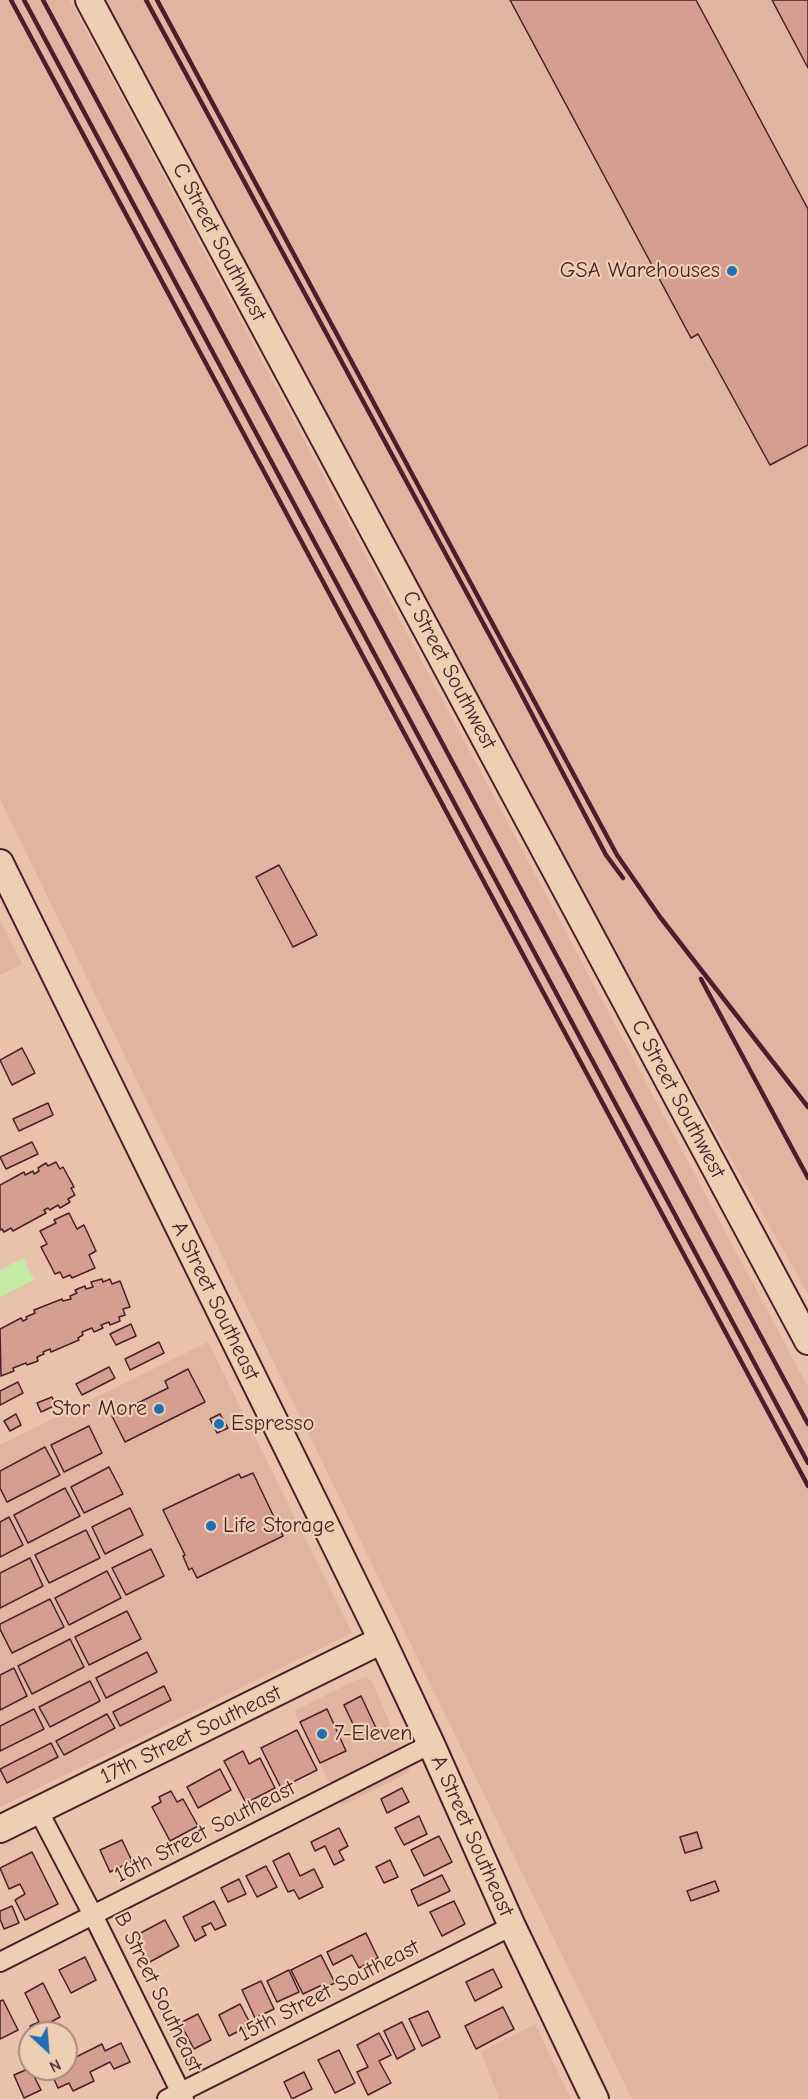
<!DOCTYPE html>
<style>
body{margin:0}
#map{position:relative;width:808px;height:2099px;overflow:hidden;background:#e8c2aa;font-family:"Comic Neue",sans-serif}
canvas{display:block}
.north{position:absolute;left:18px;top:2021px;width:60px;height:60px;box-sizing:border-box;background:#edd0b3;border:2px solid #ac897d;border-radius:50%;rotate:154deg;font-size:16px;font-weight:700;line-height:24px;text-align:center;color:#4a1f2b}
.north::after{content:'';display:block;margin:auto;width:21px;height:27px;background:#1f6fb2;clip-path:polygon(50% 0,100% 100%,50% 72%,0 100%)}
</style>
<div id="map">
<canvas width="808" height="2099"></canvas>
<div class="north">N</div>
</div>
<script>
const g = document.querySelector('canvas').getContext('2d');
g.lineJoin = 'round';
function paint(path, color) { g.fillStyle = color; g.fill(path, 'evenodd'); }
const shape = rows => new Path2D(rows.map(r => 'M' + r).join(''));
function stroke(path, color, width, dash) { g.strokeStyle = color; g.lineWidth = width; g.lineCap = dash ? 'butt' : 'round'; g.setLineDash(dash || []); g.stroke(path); }
function label(font, color, halo, rows, align = 'center') {
  g.font = font + ' "Comic Neue",sans-serif'; g.lineWidth = 4.5; g.setLineDash([]); g.textBaseline = 'middle'; g.strokeStyle = halo; g.fillStyle = color; for (const [text, x, y, turn = 0] of rows) {
    g.save(); g.translate(x, y); g.rotate((+turn || 0) * Math.PI / 180); g.textAlign = isNaN(turn) ? turn : align; if (halo) g.strokeText(text, 0, 0); g.fillText(text, 0, 0); g.restore();
  }
}
paint(shape([
 [0,0,70,0,808,1387,808,2099,632,2099,0,799],
 [74,0,808,0,808,1294],
 [0,920,22,964,0,975],
 [208,1342,352,1633,0,1807,0,1445],
 [367,1677,373,1683,410,1772,341,1806,294,1711,356,1680],
 [535,2024,571,2099,499,2099,481,2051]
]), '#dfb4a0');
paint(shape([
 [23,1258,34,1280,0,1297,0,1270]
]), '#c5eaa4');
const building = shape([
 [510,0,696,0,808,209,808,445,770,465,698,334,691,338,510,0],
 [772,0,808,0,808,68,772,0],
 [279,865,317,935,293,947,256,877,279,865],
 [22,1048,35,1073,12,1085,0,1060,22,1048],
 [48,1103,53,1115,19,1131,13,1119,48,1103],
 [32,1142,38,1154,6,1169,0,1157,32,1142],
 [56,1162,60,1169,63,1167,74,1187,71,1188,75,1195,68,1199,70,1202,60,1208,58,1205,50,1210,48,1208,44,1210,46,1213,13,1231,11,1228,4,1232,2,1229,0,1230,0,1185,24,1172,25,1175,33,1171,34,1174,39,1171,38,1168,46,1163,48,1166,56,1162],
 [69,1213,77,1229,84,1225,96,1251,89,1255,95,1268,72,1278,70,1275,63,1278,60,1272,55,1274,41,1247,47,1244,40,1231,56,1223,54,1220,69,1213],
 [102,1279,103,1282,110,1279,112,1284,120,1281,130,1307,123,1309,125,1315,119,1317,120,1321,110,1325,109,1322,101,1325,103,1328,94,1332,92,1328,82,1332,83,1335,78,1338,79,1340,51,1352,50,1349,43,1352,44,1354,37,1357,38,1361,27,1365,26,1363,13,1368,14,1371,1,1376,0,1329,21,1318,23,1321,27,1319,26,1317,35,1313,34,1310,62,1299,63,1301,71,1299,70,1296,77,1293,75,1290,85,1286,86,1289,93,1287,91,1282,102,1279],
 [131,1324,136,1336,116,1345,110,1334,131,1324],
 [159,1342,164,1353,130,1370,125,1359,159,1342],
 [109,1367,115,1378,82,1395,76,1384,109,1367],
 [188,1369,205,1402,125,1442,112,1416,168,1388,165,1381,188,1369],
 [18,1382,23,1393,0,1405,0,1391,18,1382],
 [52,1397,56,1405,41,1412,37,1403,52,1397],
 [16,1414,21,1425,10,1431,4,1421,16,1414],
 [220,1414,228,1428,217,1433,210,1419,220,1414],
 [89,1426,102,1453,64,1472,51,1445,89,1426],
 [45,1447,60,1475,7,1502,0,1488,0,1471,45,1447],
 [109,1467,123,1494,84,1513,71,1487,109,1467],
 [253,1473,283,1536,197,1578,192,1568,189,1570,183,1556,185,1555,163,1510,239,1474,241,1478,253,1473],
 [65,1488,80,1516,28,1543,14,1515,65,1488],
 [130,1508,143,1535,105,1554,92,1527,130,1508],
 [9,1517,23,1545,0,1557,0,1522,9,1517],
 [86,1530,100,1558,49,1583,35,1555,86,1530],
 [151,1549,164,1576,126,1595,112,1568,151,1549],
 [30,1558,43,1586,0,1608,0,1573,30,1558],
 [107,1571,121,1598,69,1625,55,1598,107,1571],
 [50,1599,64,1627,12,1653,0,1629,0,1624,50,1599],
 [127,1611,141,1639,89,1665,75,1637,127,1611],
 [70,1639,84,1667,32,1694,18,1666,70,1639],
 [147,1652,157,1672,106,1698,96,1678,147,1652],
 [14,1668,27,1696,0,1710,0,1675,14,1668],
 [90,1681,100,1701,50,1727,39,1707,90,1681],
 [164,1686,171,1700,120,1726,113,1712,164,1686],
 [361,1696,377,1730,360,1739,344,1705,361,1696],
 [34,1709,44,1729,0,1751,0,1726,34,1709],
 [327,1709,346,1751,320,1763,300,1722,327,1709],
 [107,1714,115,1728,64,1755,56,1741,107,1714],
 [297,1730,317,1770,281,1788,261,1748,297,1730],
 [51,1743,58,1757,7,1783,0,1769,51,1743],
 [243,1751,249,1764,260,1758,275,1788,246,1803,224,1761,243,1751],
 [220,1769,231,1790,198,1808,187,1787,220,1769],
 [402,1788,409,1802,387,1813,381,1799,402,1788],
 [171,1791,177,1802,183,1799,198,1826,170,1841,152,1807,161,1802,159,1797,171,1791],
 [419,1816,427,1834,404,1845,395,1828,419,1816],
 [339,1828,348,1846,339,1851,344,1860,334,1865,325,1846,315,1851,311,1842,339,1828],
 [697,1832,702,1848,685,1853,680,1837,697,1832],
 [439,1836,452,1862,424,1876,411,1850,439,1836],
 [122,1840,132,1861,110,1872,100,1850,122,1840],
 [32,1852,58,1904,25,1920,15,1900,25,1894,20,1884,9,1889,0,1868,32,1852],
 [289,1853,300,1876,314,1869,323,1887,299,1899,294,1890,288,1892,273,1861,289,1853],
 [390,1860,398,1877,384,1883,376,1867,390,1860],
 [266,1866,277,1887,257,1897,246,1876,266,1866],
 [442,1875,450,1891,418,1906,411,1890,442,1875],
 [239,1879,246,1894,228,1902,221,1888,239,1879],
 [715,1881,719,1891,691,1901,687,1891,715,1881],
 [214,1901,226,1925,215,1930,211,1923,202,1927,206,1935,195,1941,183,1917,214,1901],
 [454,1901,465,1924,442,1936,430,1912,454,1901],
 [12,1906,19,1923,4,1929,0,1919,0,1911,12,1906],
 [165,1920,179,1946,148,1963,133,1937,165,1920],
 [366,1933,378,1958,359,1968,352,1955,333,1965,327,1952,366,1933],
 [321,1955,335,1983,323,1988,322,1985,303,1994,291,1970,321,1955],
 [85,1957,96,1980,71,1993,59,1970,85,1957],
 [493,1969,502,1987,475,2001,466,1982,493,1969],
 [289,1970,299,1992,277,2002,267,1981,289,1970],
 [261,1981,274,2009,255,2018,242,1990,261,1981],
 [43,1983,60,2017,51,2022,56,2032,54,2033,33,2033,30,2026,39,2022,25,1993,43,1983],
 [3,2000,18,2030,0,2039,0,2001,3,2000],
 [240,2004,251,2025,229,2036,219,2015,240,2004],
 [503,2007,514,2029,476,2049,465,2026,503,2007],
 [428,2011,440,2037,422,2046,409,2019,428,2011],
 [198,2014,211,2040,194,2049,180,2023,198,2014],
 [402,2022,415,2049,397,2059,384,2031,402,2022],
 [379,2033,391,2055,379,2061,391,2083,368,2095,357,2072,368,2067,357,2045,379,2033],
 [121,2043,130,2062,114,2069,110,2062,90,2072,94,2081,73,2091,69,2083,58,2088,50,2070,66,2069,66,2062,102,2044,105,2051,121,2043],
 [339,2050,355,2083,335,2093,318,2060,339,2050],
 [30,2068,41,2090,24,2098,14,2075,30,2068],
 [304,2072,312,2089,292,2099,284,2082,304,2072]
]);
paint(building, '#d59e90');
stroke(building, '#4a1f2b', 1.5);
const street = shape([
 [38,1810,93,1915,184,2099],
 [0,1962,431,1744],
 [167,2099,512,1926]
]);
const secondary = shape([
 [89,0,808,1341],
 [0,863,382,1640,431,1744,512,1926,595,2099],
 [0,1829,382,1640]
]);
stroke(street, '#4a1f2b', 22);
stroke(secondary, '#4a1f2b', 30);
stroke(street, '#edd0b3', 18);
stroke(secondary, '#edd0b3', 26);
stroke(shape([
 [11,0,808,1486],
 [24,0,808,1463],
 [43,0,808,1424],
 [146,0,516,684,606,855,623,878],
 [157,0,617,855,660,917,808,1107],
 [701,979,808,1178]
]), '#4a1f2b', 4.5);
for (const [x, y, r, color] of [
 [732,271,6,"#1f6fb2"],
 [159,1409,6,"#1f6fb2"],
 [219,1424,6,"#1f6fb2"],
 [211,1526,6,"#1f6fb2"],
 [322,1734,6,"#1f6fb2"]
]) { const dot = new Path2D(); dot.arc(x, y, r, 0, 2 * Math.PI); g.fillStyle = color; g.fill(dot); stroke(dot, '#edd0b3', 2); }
label('22px', '#4a1f2b', '#edd0b3', [
 ["C Street Southwest",219,242,62],
 ["C Street Southwest",449,670,62],
 ["C Street Southwest",678,1099,62],
 ["A Street Southeast",215,1301,64],
 ["17th Street Southeast",191,1735,-26],
 ["16th Street Southeast",205,1832,-27],
 ["A Street Southeast",472,1836,66],
 ["15th Street Southeast",329,1991,-27],
 ["B Street Southeast",158,1992,64]
]);
label('22px', '#4a1f2b', '#edd0b3', [
 ["GSA Warehouses",720,271,"right"],
 ["Stor More",147,1409,"right"],
 ["Espresso",231,1424],
 ["Life Storage",223,1526],
 ["7-Eleven",334,1734]
], 'left');
</script>
